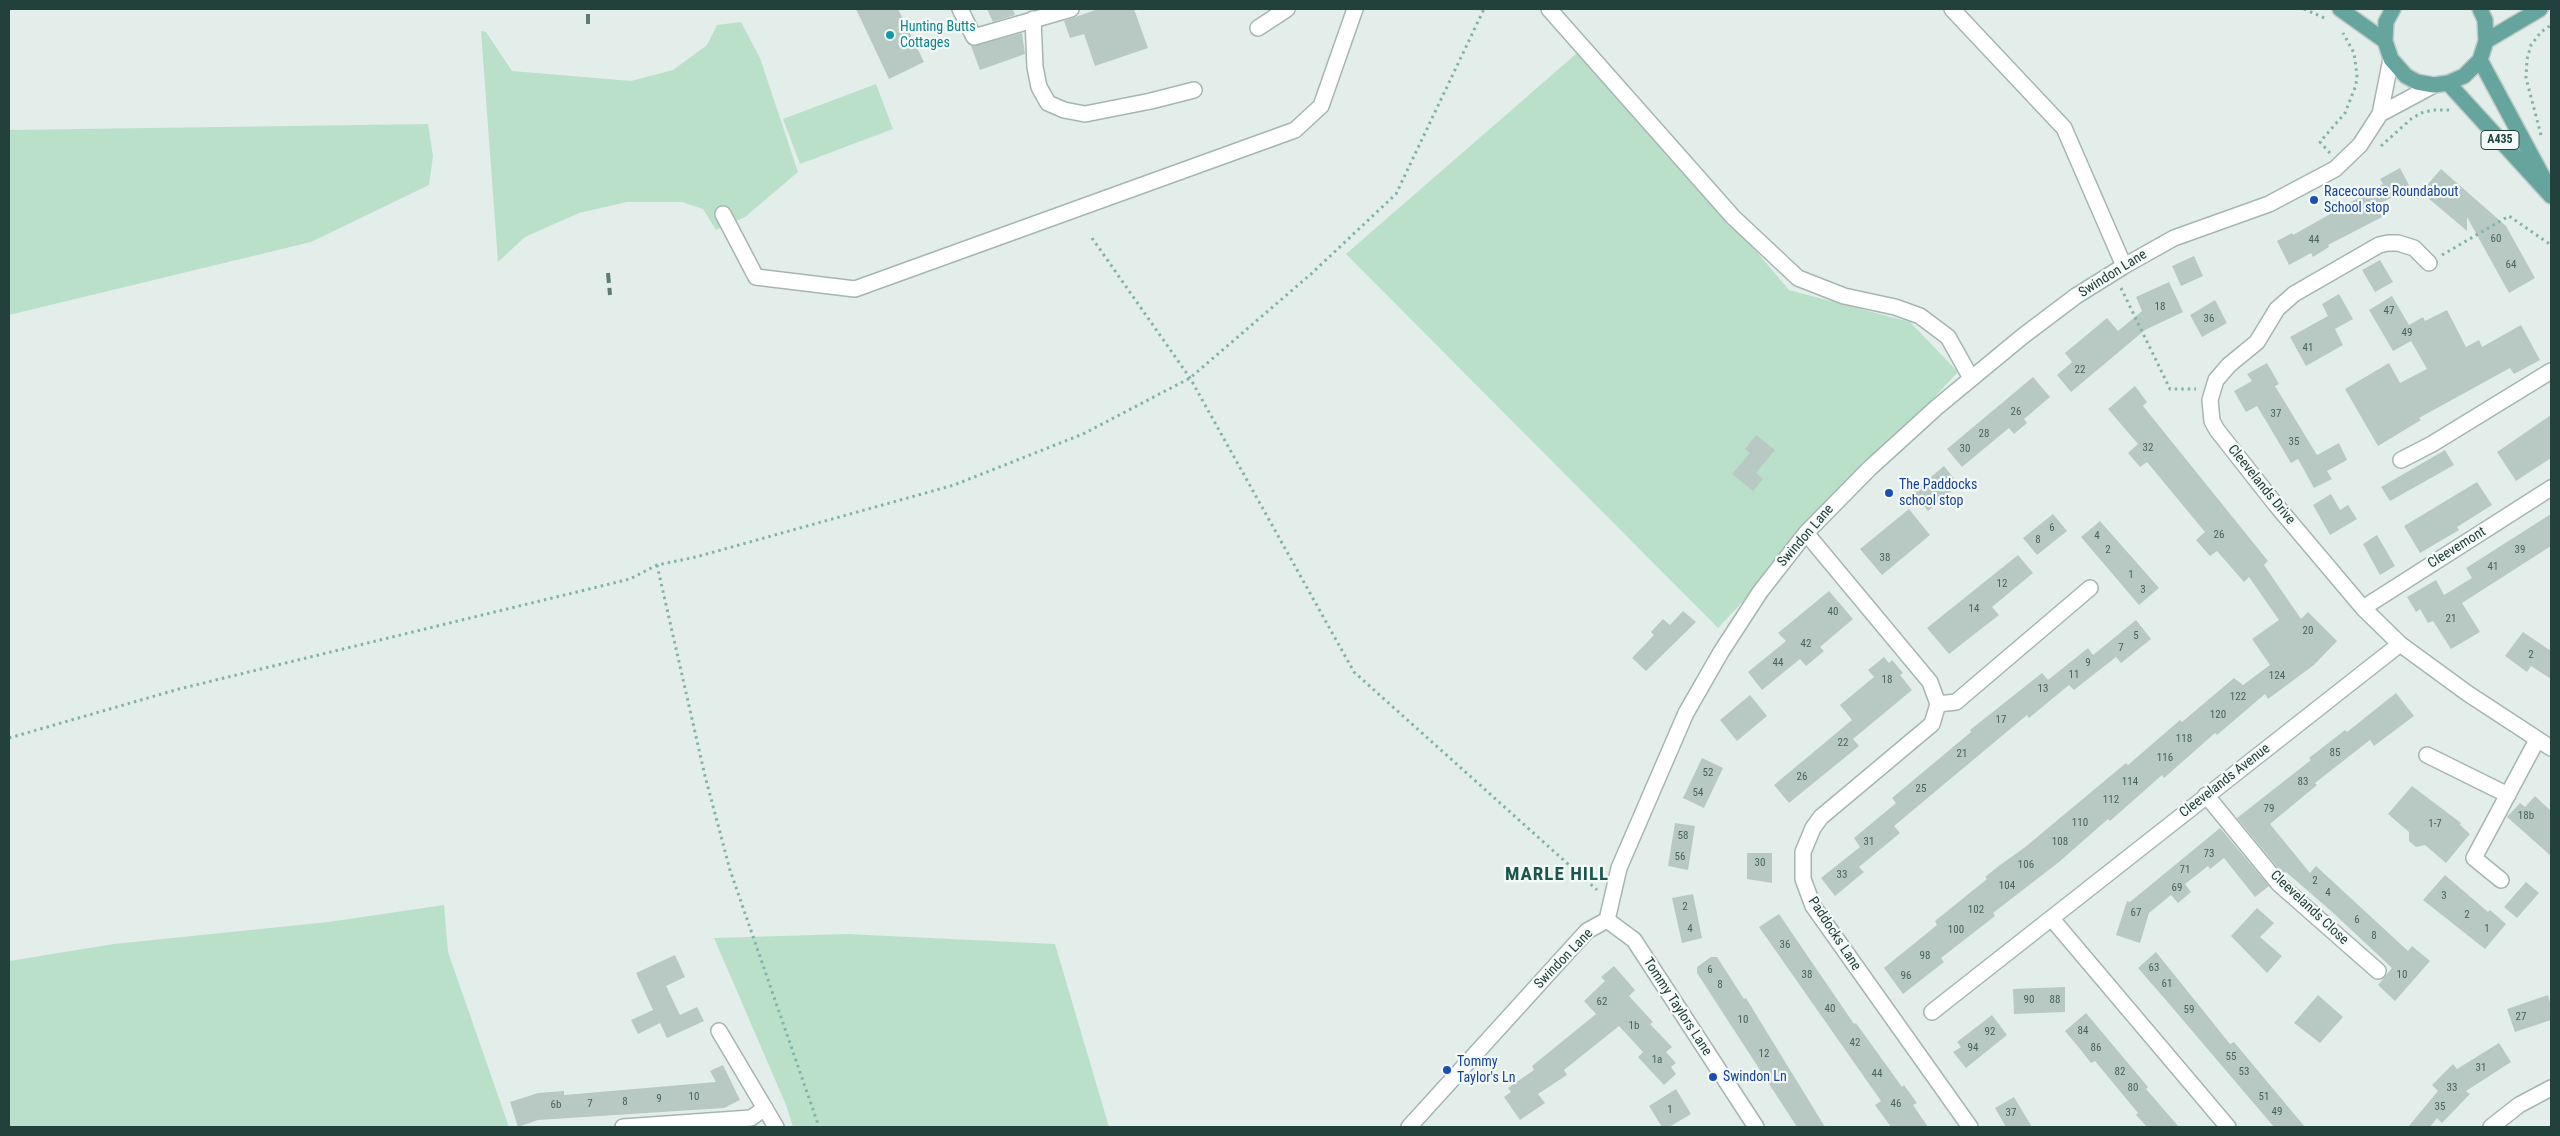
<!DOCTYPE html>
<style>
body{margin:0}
#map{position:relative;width:2560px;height:1136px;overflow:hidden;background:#e3eeea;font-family:"Roboto Condensed",sans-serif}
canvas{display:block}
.frame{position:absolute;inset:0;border:10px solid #22403c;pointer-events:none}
</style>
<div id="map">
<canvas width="2560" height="1136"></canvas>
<div class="frame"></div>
</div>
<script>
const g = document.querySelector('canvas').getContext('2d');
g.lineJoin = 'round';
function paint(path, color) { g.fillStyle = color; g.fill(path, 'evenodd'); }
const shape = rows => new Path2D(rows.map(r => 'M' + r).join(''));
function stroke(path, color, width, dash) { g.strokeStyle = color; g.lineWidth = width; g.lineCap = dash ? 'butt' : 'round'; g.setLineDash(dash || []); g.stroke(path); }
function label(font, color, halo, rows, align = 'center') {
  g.font = font + ' "Roboto Condensed",sans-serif'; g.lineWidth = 4.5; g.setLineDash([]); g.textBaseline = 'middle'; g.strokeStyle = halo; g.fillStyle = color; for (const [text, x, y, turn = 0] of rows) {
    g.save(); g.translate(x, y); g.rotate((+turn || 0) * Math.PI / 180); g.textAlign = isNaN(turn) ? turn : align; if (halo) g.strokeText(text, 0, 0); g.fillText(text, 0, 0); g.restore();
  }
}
paint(shape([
 [741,22,760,58,798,172,745,217,716,230,703,209,682,202,627,202,579,213,525,237,498,262,481,31,486,32,512,71,631,81,673,70,707,45,717,25],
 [1584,47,1789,290,1910,322,1958,372,1718,628,1346,254],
 [876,84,893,129,800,164,783,119],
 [428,124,433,156,429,185,311,242,9,315,9,130],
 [444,905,448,952,509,1127,9,1127,9,961,114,944,328,922],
 [847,934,1055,944,1109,1127,793,1127,786,1105,714,938]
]), '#bbe0ca');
paint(shape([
 [856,9,898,9,924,62,889,79],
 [987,9,1013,9,1015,15,993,22],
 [1098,9,1134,9,1148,48,1095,66,1084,34,1070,38,1064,21],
 [1022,33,1025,54,980,70,971,46],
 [2400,168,2410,187,2378,205,2384,216,2328,245,2329,247,2313,257,2311,253,2289,265,2277,241,2292,233,2293,235,2383,184,2380,179],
 [2441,169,2506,226,2535,278,2509,293,2467,217,2467,231,2421,192],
 [2194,256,2203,276,2181,286,2172,266],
 [2380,260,2393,282,2375,292,2362,270],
 [2169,282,2183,312,2145,330,2071,392,2057,375,2072,362,2065,353,2107,318,2118,331,2142,311,2136,297],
 [2339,294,2353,319,2335,329,2343,345,2306,366,2290,337,2328,316,2322,304],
 [2392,296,2409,325,2423,317,2425,321,2447,310,2466,347,2479,340,2482,347,2521,325,2540,360,2514,374,2510,368,2419,418,2421,420,2378,446,2345,389,2389,363,2400,383,2427,369,2411,341,2393,351,2369,310],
 [2215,300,2227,323,2202,337,2190,315],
 [2267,363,2279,384,2275,386,2317,455,2339,443,2347,460,2327,471,2332,479,2314,488,2298,459,2291,463,2257,406,2246,412,2234,391,2252,381,2247,374],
 [2033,377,2050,397,2024,419,2027,423,2014,434,2009,428,1962,467,1947,449],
 [2135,386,2147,402,2143,406,2268,561,2264,565,2301,619,2308,612,2337,641,2314,665,2268,699,2265,694,2217,735,2215,733,2164,778,2162,775,2110,821,2108,819,2059,862,1993,913,1995,916,1941,958,1944,962,1903,994,1884,968,1937,925,1935,921,1987,879,1985,877,2000,865,2024,848,2126,763,2128,765,2180,720,2182,722,2234,678,2243,685,2270,665,2252,639,2279,620,2249,577,2244,582,2217,551,2210,556,2196,540,2205,532,2147,462,2140,467,2128,453,2138,444,2108,409],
 [2551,415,2551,458,2516,481,2497,452],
 [1756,435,1775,450,1756,473,1763,479,1753,491,1732,474,1750,453,1745,449],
 [2445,450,2454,465,2390,501,2381,487],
 [1944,466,1959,485,1928,511,1913,492],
 [2477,482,2492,505,2457,527,2459,530,2420,553,2404,526],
 [2331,494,2340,510,2348,505,2357,519,2330,535,2313,505],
 [1909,509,1930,535,1882,575,1860,549],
 [2053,514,2067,531,2037,555,2023,538],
 [2551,514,2551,546,2462,603,2480,632,2451,649,2433,621,2428,623,2420,609,2416,612,2407,597,2436,580,2444,595,2472,578,2466,568],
 [2100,521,2159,588,2139,605,2081,537],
 [2377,535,2395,566,2380,575,2363,544],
 [2018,555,2033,573,1992,607,1999,615,1949,654,1927,628],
 [1829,591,1853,619,1820,647,1824,651,1806,666,1800,659,1762,690,1748,672,1786,641,1778,633],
 [1683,611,1696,622,1646,671,1632,658,1654,635,1651,632,1663,619,1670,625],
 [2136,620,2151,639,2121,663,2116,657,2074,690,2069,685,2029,718,2027,715,1894,826,1900,833,1859,867,1864,872,1835,896,1821,878,1860,847,1854,838,1896,803,1892,798,1971,732,1970,730,2042,673,2048,680,2088,648,2093,655],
 [2523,632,2551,651,2551,679,2531,666,2527,672,2505,656],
 [1884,657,1889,663,1892,660,1903,673,1900,675,1912,690,1853,739,1859,746,1789,803,1774,785,1852,720,1840,705,1874,677,1868,670],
 [2396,693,2414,716,2374,746,2370,740,2315,783,2317,785,2270,824,2310,873,2316,866,2408,951,2412,946,2430,961,2395,1001,2378,985,2392,968,2330,910,2286,872,2283,874,2237,818,2311,760,2309,758,2345,730,2347,732],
 [1750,695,1767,716,1737,741,1720,720],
 [1702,758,1723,768,1704,808,1683,798],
 [2412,786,2461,823,2460,825,2470,834,2446,863,2425,845,2416,847,2409,841,2409,832,2388,814],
 [2535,796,2551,811,2551,856,2507,817,2520,803,2525,807],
 [1675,823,1695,826,1688,870,1668,866],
 [2220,828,2269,886,2255,897,2224,858,2210,869,2208,866,2185,884,2191,892,2178,903,2171,895,2149,913,2140,943,2116,935,2127,901,2130,902],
 [1747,853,1772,853,1772,883,1747,879],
 [2445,875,2488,912,2490,910,2506,924,2485,949,2423,900],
 [2526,882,2539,893,2517,918,2504,907],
 [1693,894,1702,938,1682,943,1672,898],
 [2257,908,2274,923,2260,937,2282,956,2267,973,2231,936],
 [1779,914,1854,1024,1856,1023,1902,1087,1904,1085,1917,1103,1913,1105,1928,1127,1891,1127,1875,1105,1881,1101,1759,927],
 [2156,952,2230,1044,2234,1042,2305,1127,2274,1127,2165,999,2138,968],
 [675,955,685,977,666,986,680,1015,697,1007,704,1021,667,1038,660,1023,638,1034,631,1020,653,1010,636,973],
 [1711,957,1717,957,1744,999,1746,998,1825,1127,1797,1127,1697,973,1697,967],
 [1614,966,1635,990,1629,996,1653,1022,1650,1024,1672,1047,1666,1052,1676,1063,1671,1067,1676,1074,1664,1085,1638,1057,1643,1052,1619,1026,1564,1070,1567,1075,1538,1094,1545,1103,1520,1120,1504,1097,1511,1092,1508,1088,1534,1070,1532,1066,1596,1014,1584,1001,1605,981,1601,977],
 [2065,987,2065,1012,2014,1014,2013,989],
 [2318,995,2343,1017,2320,1043,2294,1023],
 [2548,995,2551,1006,2551,1020,2515,1032,2507,1009],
 [2086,1013,2148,1087,2146,1089,2179,1127,2147,1127,2136,1115,2138,1113,2095,1061,2091,1063,2080,1049,2065,1031],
 [1992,1015,2007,1035,1966,1068,1953,1052,1961,1047,1957,1042],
 [2499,1043,2511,1062,2466,1091,2470,1094,2442,1123,2437,1118,2430,1127,2408,1127,2438,1091,2432,1085,2453,1064,2457,1069],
 [723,1065,740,1100,724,1108,538,1120,518,1127,510,1102,538,1093,564,1091,564,1095,716,1082,710,1071],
 [1676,1089,1691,1114,1669,1127,1662,1127,1649,1106],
 [2014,1097,2032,1127,2006,1127,1995,1108]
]), '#b8c9c4');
const minor = shape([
 [960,9,974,37,1071,9],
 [1549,9,1733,217,1798,278,1844,296,1895,307,1920,316,1948,337,1971,378],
 [1952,9,2064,128,2124,266],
 [1033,19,1035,67,1039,87,1048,103,1064,110,1085,114,1151,101,1194,90],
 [1258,28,1287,9],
 [2380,114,2434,85],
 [723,214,756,277,855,289,1295,130,1321,106,1355,9],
 [2429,263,2414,248,2398,243,2388,243,2379,245,2294,294,2277,309,2257,342,2229,365,2216,380,2210,400,2212,421,2217,430,2276,505,2363,608,2400,644,2467,693,2551,748],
 [2401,460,2432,444,2551,371],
 [1806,533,1930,682,1938,704,1932,724,1821,817,1813,828,1803,852,1803,879,1813,906,1970,1127],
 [2363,608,2551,488],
 [1938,704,1956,702,2090,588],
 [2427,755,2508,795],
 [2206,795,2279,884,2378,971],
 [2501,880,2474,858,2537,740],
 [2052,919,2228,1127],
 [1607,920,1619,868,1686,713,1721,652,1760,592,1806,533,1870,468,1937,407,2023,336,2076,296,2124,266,2174,238,2269,204,2335,169,2360,145,2380,114,2391,59],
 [1607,920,1634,940,1756,1127],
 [1932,1012,2400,644],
 [719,1031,776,1127],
 [623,1127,751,1118,765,1108],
 [1409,1127,1587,931,1607,920],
 [2491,1127,2519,1105,2551,1088]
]);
const major = shape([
 [2340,9,2385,41],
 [2393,9,2386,22,2385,41,2391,59,2406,76,2417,82,2434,85,2448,83,2464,76,2480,60,2486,41,2485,20,2480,9],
 [2486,41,2540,9],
 [2480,60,2544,179],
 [2448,83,2551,196]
]);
stroke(minor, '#a5b6b2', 18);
stroke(major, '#c1cac8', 18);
stroke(shape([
 [2304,9,2327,19],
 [2541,135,2526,78,2527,59,2531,45,2541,32,2551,25],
 [2381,146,2411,119,2421,113,2433,110,2450,110],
 [2330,153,2320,142,2345,113,2356,85,2357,75,2354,53,2343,33],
 [1092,238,1190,378,1354,672,1597,890],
 [2442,255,2509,216,2551,245],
 [2121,288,2170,389,2196,389],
 [657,565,705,776,730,870,819,1127],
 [9,738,179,689,630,579,657,565,696,557,954,485,1083,434,1190,378,1311,274,1396,194,1484,9]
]), '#82b3aa', 3, [2.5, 4]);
stroke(minor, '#fff', 15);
stroke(major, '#66a59d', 15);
stroke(shape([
 [588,24,588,9],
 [608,273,610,295]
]), '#5c7c77', 4, [10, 5]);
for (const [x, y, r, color] of [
 [890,35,5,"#0f9aa8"],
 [2314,200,5,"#1a4fb4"],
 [1889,493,5,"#1a4fb4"],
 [1447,1070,5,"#1a4fb4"],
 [1713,1077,5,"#1a4fb4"]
]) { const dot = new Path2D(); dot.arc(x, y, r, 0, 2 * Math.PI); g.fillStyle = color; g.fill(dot); stroke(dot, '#f4faf8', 2); }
label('11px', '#48625e', null, [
 ["60",2496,239],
 ["44",2314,240],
 ["64",2511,265],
 ["18",2160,307],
 ["47",2389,311],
 ["36",2209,319],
 ["49",2407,333],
 ["41",2308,348],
 ["22",2080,370],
 ["26",2016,412],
 ["37",2276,414],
 ["28",1984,434],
 ["35",2294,442],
 ["32",2148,448],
 ["30",1965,449],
 ["6",2052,528],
 ["26",2219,535],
 ["4",2097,536],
 ["8",2038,540],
 ["2",2108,550],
 ["39",2520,550],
 ["38",1885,558],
 ["41",2493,567],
 ["1",2131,575],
 ["12",2002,584],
 ["3",2143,590],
 ["14",1974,609],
 ["40",1833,612],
 ["21",2451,619],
 ["20",2308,631],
 ["5",2136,636],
 ["42",1806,644],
 ["7",2121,648],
 ["2",2531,655],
 ["44",1778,663],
 ["9",2088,663],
 ["11",2074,675],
 ["124",2277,676],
 ["18",1887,680],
 ["13",2043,689],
 ["122",2238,697],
 ["120",2218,715],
 ["17",2001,720],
 ["118",2184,739],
 ["22",1843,743],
 ["85",2335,753],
 ["21",1962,754],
 ["116",2165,758],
 ["52",1708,773],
 ["26",1802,777],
 ["114",2130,782],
 ["83",2303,782],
 ["25",1921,789],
 ["54",1698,793],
 ["112",2111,800],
 ["79",2269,809],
 ["18b",2526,816],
 ["110",2080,823],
 ["1-7",2435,824],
 ["58",1683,836],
 ["31",1869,842],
 ["108",2060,842],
 ["73",2209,854],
 ["56",1680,857],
 ["30",1760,863],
 ["106",2026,865],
 ["71",2185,870],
 ["33",1842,875],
 ["2",2315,881],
 ["104",2007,886],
 ["69",2177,888],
 ["4",2328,893],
 ["3",2444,896],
 ["2",1685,907],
 ["102",1976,910],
 ["67",2136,913],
 ["2",2467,915],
 ["6",2357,920],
 ["4",1690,929],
 ["1",2487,929],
 ["100",1956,930],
 ["8",2374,936],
 ["36",1785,945],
 ["98",1925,956],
 ["63",2154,968],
 ["6",1710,970],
 ["38",1807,975],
 ["10",2402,975],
 ["96",1906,976],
 ["61",2167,984],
 ["8",1720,985],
 ["90",2029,1000],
 ["88",2055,1000],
 ["62",1602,1002],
 ["40",1830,1009],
 ["59",2189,1010],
 ["27",2521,1017],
 ["10",1743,1020],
 ["1b",1634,1026],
 ["84",2083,1031],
 ["92",1990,1032],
 ["42",1855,1043],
 ["94",1973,1048],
 ["86",2096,1048],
 ["12",1764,1054],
 ["55",2231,1057],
 ["1a",1657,1060],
 ["31",2481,1068],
 ["82",2120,1072],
 ["53",2244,1072],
 ["44",1877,1074],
 ["80",2133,1088],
 ["33",2452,1088],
 ["10",694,1097],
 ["51",2264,1097],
 ["9",659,1099],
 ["8",625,1102],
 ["7",590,1104],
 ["46",1896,1104],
 ["6b",556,1105],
 ["35",2440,1107],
 ["1",1670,1110],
 ["49",2277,1112],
 ["37",2011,1113]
]);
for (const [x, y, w] of [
 [2500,140,38]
]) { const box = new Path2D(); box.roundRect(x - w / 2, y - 9.5, w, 19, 4); g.fillStyle = '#f4faf8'; g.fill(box); stroke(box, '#22403c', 1); }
label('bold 12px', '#22403c', null, [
 ["A435",2500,140]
]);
label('14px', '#0d838f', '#f4faf8', [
 ["Hunting Butts",900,27],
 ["Cottages",900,43]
], 'left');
label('14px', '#164399', '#f4faf8', [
 ["Racecourse Roundabout",2324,192],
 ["School stop",2324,208],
 ["The Paddocks",1899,485],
 ["school stop",1899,501],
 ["Tommy",1457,1062],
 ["Taylor's Ln",1457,1078],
 ["Swindon Ln",1723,1077]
], 'left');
label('14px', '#22403c', '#f4faf8', [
 ["Swindon Lane",2113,274,-32],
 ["Cleevelands Drive",2261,485,51],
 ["Swindon Lane",1806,536,-49],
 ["Cleevemont",2457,548,-32],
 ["Cleevelands Avenue",2225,781,-38],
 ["Cleevelands Close",2309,908,43],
 ["Paddocks Lane",1834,934,57],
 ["Swindon Lane",1564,959,-46],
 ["Tommy Taylors Lane",1677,1007,57]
]);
g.letterSpacing = '1px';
label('bold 19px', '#1c544e', '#f4faf8', [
 ["MARLE HILL",1557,875]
]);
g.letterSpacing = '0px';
</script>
